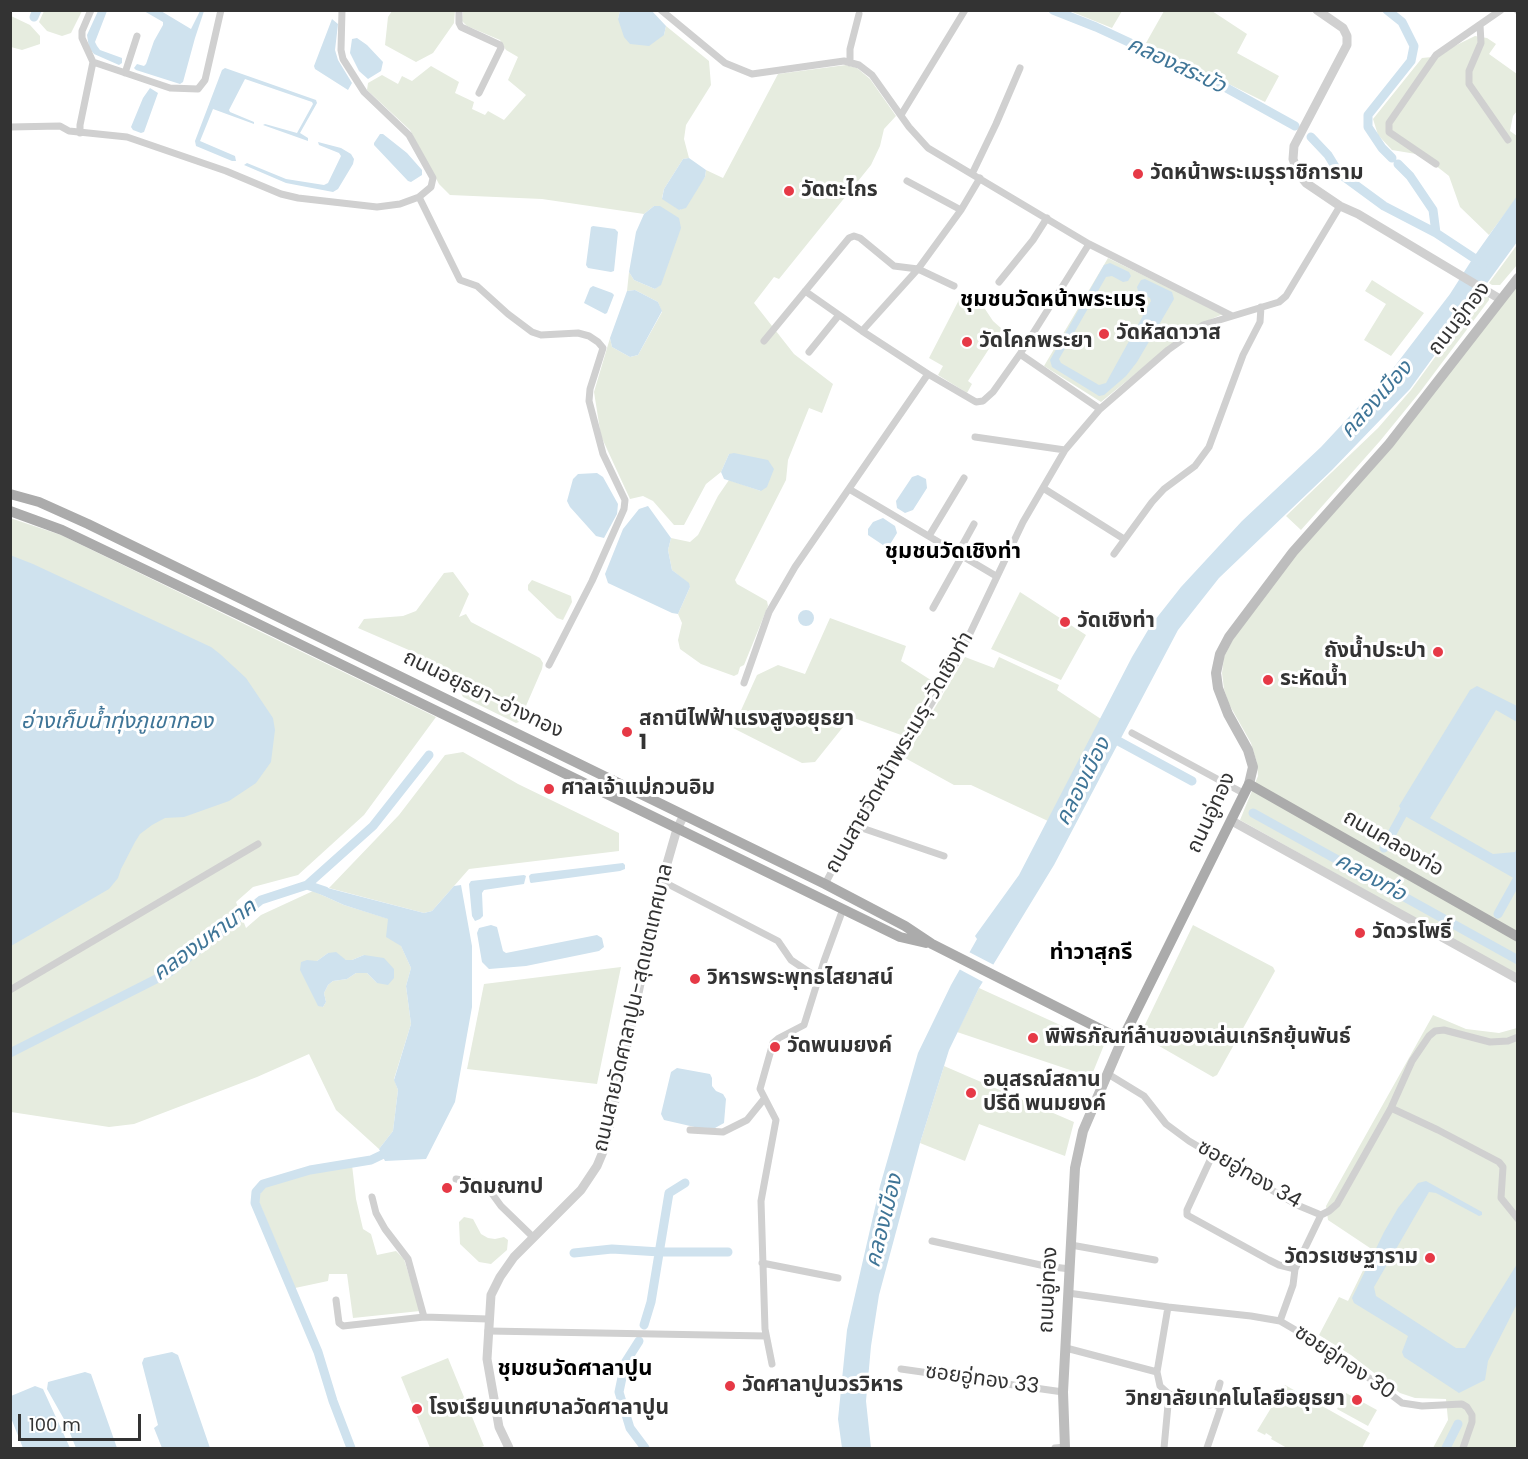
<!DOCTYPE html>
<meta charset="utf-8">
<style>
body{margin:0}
#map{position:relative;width:1528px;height:1459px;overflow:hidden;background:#fff;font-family:Poppins,sans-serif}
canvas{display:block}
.frame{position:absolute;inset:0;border:12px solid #333;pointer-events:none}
.scale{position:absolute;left:18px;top:1414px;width:123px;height:27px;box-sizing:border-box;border:3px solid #333;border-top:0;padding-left:8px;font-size:18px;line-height:21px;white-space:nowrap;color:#333;-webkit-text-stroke:4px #fff;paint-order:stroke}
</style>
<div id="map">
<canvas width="1528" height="1459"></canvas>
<div class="frame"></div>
<div class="scale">100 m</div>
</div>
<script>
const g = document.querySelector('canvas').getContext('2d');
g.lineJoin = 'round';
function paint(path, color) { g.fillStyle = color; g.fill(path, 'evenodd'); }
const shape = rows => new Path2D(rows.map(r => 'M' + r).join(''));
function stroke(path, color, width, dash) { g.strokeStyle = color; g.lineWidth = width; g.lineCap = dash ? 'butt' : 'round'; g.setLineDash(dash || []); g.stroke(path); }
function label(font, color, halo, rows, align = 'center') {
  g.font = font + ' Poppins,"Noto Sans Thai",sans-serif'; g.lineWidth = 6; g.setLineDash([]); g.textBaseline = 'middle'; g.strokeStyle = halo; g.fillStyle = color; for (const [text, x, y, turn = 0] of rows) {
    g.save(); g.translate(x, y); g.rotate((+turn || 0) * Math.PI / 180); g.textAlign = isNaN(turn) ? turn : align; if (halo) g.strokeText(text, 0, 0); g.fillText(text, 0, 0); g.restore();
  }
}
paint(shape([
 [44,11,44,10,82,11,71,33,62,36,47,31,39,22],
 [392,11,455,11,454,23,433,53,416,62,385,45,388,17],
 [463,11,620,11,618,19,664,35,666,26,709,61,711,85,686,125,684,139,689,158,683,159,664,189,662,198,680,210,705,177,706,170,723,178,778,74,846,65,857,68,870,79,896,116,884,129,880,146,871,165,779,279,774,277,754,303,794,354,833,384,822,413,809,408,788,460,786,480,735,580,737,584,767,601,768,606,744,665,740,667,738,674,734,676,701,664,680,649,678,640,682,623,678,614,690,587,688,583,672,570,668,550,671,538,690,542,698,535,718,496,729,480,761,491,729,454,721,472,706,484,684,525,674,525,653,501,643,496,630,499,601,436,594,392,610,338,612,347,630,357,638,355,662,312,658,302,635,290,627,291,629,272,634,280,655,289,660,285,654,206,644,214,542,199,450,195,439,184,410,130,367,90,368,83,382,75,398,84,402,76,412,81,431,66,459,82,455,93,474,102,472,109,485,115,488,111,504,120,526,95,508,80,518,57,506,50,500,40,467,26,462,21],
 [1070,11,1122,11,1112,28],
 [1164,11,1212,11,1247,34,1237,53,1279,76,1265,102,1146,43],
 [11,16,30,25,40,36,40,44,22,50,11,47],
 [1475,36,1487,38,1496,44,1489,54,1517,74,1517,111,1513,116,1510,131,1517,136,1518,196,1489,235,1460,207,1449,176,1435,165,1416,154,1392,150,1378,135,1373,119,1422,58,1432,57],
 [1517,245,1517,265,1500,285,1492,285,1489,283],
 [1108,258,1223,314,1193,327,1101,402,1044,366],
 [1372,280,1424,313,1391,356,1364,340,1386,304,1365,291],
 [1517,284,1517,975,1240,820,1258,776,1257,763,1251,743,1229,704,1224,689,1222,673,1224,657,1233,639,1296,554],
 [1482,293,1489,297,1489,300,1420,392,1380,441,1301,530,1286,516,1378,428,1411,390],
 [962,294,967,294,981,303,993,321,1002,329,968,381,972,384,967,393,938,375,943,366,929,358],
 [10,518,61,535,436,717,364,815,298,875,253,887,236,902,246,928,261,915,313,891,344,905,389,919,411,968,406,986,411,1024,394,1079,398,1090,393,1131,379,1149,336,1110,309,1054,257,1077,134,1124,109,1127,11,1112],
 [328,953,346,960,352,960,364,955,377,983,367,973,356,973,347,979,333,981,328,985,324,993,326,1002,323,1007,318,1005,317,961],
 [453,572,469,594,459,617,466,614,471,622,540,658,543,663,542,669,519,722,516,723,463,697,461,693,464,682,418,654,358,628,364,619,403,616,416,611,444,573],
 [532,580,571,596,572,602,563,620,557,618,528,590,528,585],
 [1020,592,1086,635,1061,680,991,649],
 [830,618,906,646,901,661,937,684,904,736,851,717,815,762,802,763,733,728,757,675,778,665,805,674],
 [965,657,994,668,999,657,1059,685,1057,690,1101,719,1048,821,971,785,954,785,905,758],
 [463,752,518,784,619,833,619,851,469,869,432,911,424,913,329,888,399,815,445,755],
 [1193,925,1273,967,1275,971,1217,1075,1213,1077,1140,1035],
 [621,967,597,1084,467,1069,484,984],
 [979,988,1104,1045,1091,1077,957,1032],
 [1433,1015,1466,1029,1499,1033,1517,1028,1517,1448,1433,1448,1448,1420,1446,1399,1415,1398,1400,1393,1351,1355,1319,1335,1339,1297,1348,1301,1373,1250,1328,1220,1326,1206],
 [944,1066,1074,1122,1065,1156,979,1124,965,1161,920,1143],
 [352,1165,356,1199,363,1229,371,1234,377,1255,396,1251,404,1259,420,1311,353,1318,347,1274,329,1274,328,1281,295,1288,259,1202,260,1194,265,1186,307,1173],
 [464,1217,473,1219,481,1234,488,1238,495,1239,504,1237,508,1240,507,1250,491,1264,479,1262,460,1244,459,1222],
 [448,1358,484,1446,478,1448,430,1448,401,1377],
 [1285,1385,1370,1433,1362,1448,1287,1448,1271,1439,1272,1437,1266,1433,1265,1435,1257,1431],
 [1346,1393,1377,1410,1368,1426,1337,1409]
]), '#e6ecdf');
paint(shape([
 [98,11,107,11,95,42,97,46,100,50,122,58,122,63,119,65,94,54,89,48,87,35],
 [144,11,161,11,191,29,200,11,204,11,195,38,183,82,180,84,136,70,134,68,137,64,144,66,146,64,154,41,163,25,163,22],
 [620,11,652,11,666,26,664,35,649,46,630,44,624,37,618,19],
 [332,19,338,24,335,50,338,60,352,83,348,90,315,69,314,66],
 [357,38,367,45,383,62,381,71,368,79,359,71,350,53,352,39],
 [225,68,316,100,317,103,300,133,308,138,308,141,263,125,265,124,297,133,313,104,312,102,245,79,229,110,230,112,254,122,254,124,213,109,200,141,235,156,236,161,232,161,196,146,195,141,222,70],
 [150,88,158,93,144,132,141,133,133,130,131,127,143,98],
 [380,134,383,134,407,153,422,170,422,175,411,182,408,181,374,145,374,143],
 [318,142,341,148,351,154,354,159,353,164,338,189,333,192,286,183,244,165,247,163,286,179,324,185,328,183,341,156,339,153,319,145],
 [689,158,706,170,705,177,686,208,679,210,662,199,664,189,683,159],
 [1517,196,1517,242,1410,389,1332,470,1219,578,1178,630,1054,865,979,988,949,1050,920,1143,879,1295,871,1346,866,1401,871,1448,842,1448,838,1419,847,1330,880,1186,918,1053,951,985,977,939,975,936,1019,875,1132,657,1151,625,1181,587,1242,521,1321,447,1388,375,1450,294,1473,258],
 [654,206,660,206,679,218,681,228,661,285,655,289,634,280,629,272,636,232,644,214],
 [593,226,615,229,618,232,614,271,611,272,588,268,586,265,591,227],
 [1110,263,1129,272,1131,276,1128,281,1123,282,1112,276,1106,277,1059,359,1061,363,1099,385,1106,383,1151,301,1150,298,1138,291,1137,287,1141,280,1145,279,1172,292,1174,299,1137,362,1126,376,1104,395,1099,396,1052,367,1050,360,1104,265],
 [593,286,612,293,614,295,607,313,605,314,584,303,590,288],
 [635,290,658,302,662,311,638,355,630,357,612,347,610,338,627,291],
 [734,453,768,460,774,469,767,487,761,491,724,479,721,472,729,454],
 [597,473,603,477,618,504,617,514,604,538,596,536,570,507,567,501,573,479,578,474],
 [918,475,926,479,927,488,913,510,905,513,897,508,896,501,912,477],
 [648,506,671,538,668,550,672,570,689,583,690,587,678,614,672,613,608,583,605,574,623,529,639,509],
 [883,518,895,526,897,533,889,546,883,545,868,535,868,529,873,522],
 [10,555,33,564,211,647,220,654,246,678,273,718,275,730,271,762,256,783,229,801,184,817,165,818,152,825,140,834,135,842,121,869,118,878,109,889,11,946],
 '798 618a8 8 0 1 1 16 0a8 8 0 1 1-16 0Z',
 [1477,686,1517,706,1517,722,1496,710,1430,818,1493,854,1515,852,1517,847,1517,880,1405,816,1399,806,1470,690],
 [623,863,625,865,625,869,620,871,531,883,530,882,529,876,531,874],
 [524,875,526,876,524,884,484,890,482,893,483,916,480,919,475,921,472,916,469,884,471,881],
 [316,885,424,913,432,911,454,886,461,885,472,946,472,1007,455,1102,426,1159,385,1161,379,1149,393,1131,398,1090,394,1080,411,1024,406,986,411,968,401,946,386,937,388,919,344,905,313,891],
 [491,925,497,927,503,951,506,953,597,935,602,938,604,947,599,951,526,966,489,969,482,962,477,933,479,928],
 [336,952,346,960,352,960,364,955,384,958,394,969,394,978,388,985,377,983,367,973,356,973,347,979,333,981,328,985,324,993,326,1002,323,1007,318,1006,300,970,301,962,307,960,317,961,328,953],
 [677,1068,710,1074,712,1078,712,1086,716,1091,723,1094,726,1099,724,1123,715,1128,699,1128,664,1120,661,1114,671,1072],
 [1426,1181,1482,1212,1482,1215,1479,1216,1436,1193,1429,1192,1374,1287,1376,1296,1456,1348,1465,1348,1517,1264,1517,1304,1488,1361,1485,1380,1459,1393,1404,1357,1402,1352,1408,1336,1354,1303,1352,1298,1384,1232,1398,1208,1418,1183],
 [172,1352,178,1355,210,1448,162,1448,154,1428,158,1425,142,1363,144,1358],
 [85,1372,91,1374,117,1448,76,1448,65,1421,47,1389,48,1382],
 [35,1386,43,1389,70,1448,23,1448,11,1418,11,1396]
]), '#cfe2ee');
paint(shape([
 [967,951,996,966,985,983,957,968]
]), '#fff');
stroke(shape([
 [1053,10,1096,27,1221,85,1295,126],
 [1387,10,1402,22,1414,46,1411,61,1368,115,1368,127,1382,148,1392,158],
 [34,17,37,10],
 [1311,137,1328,155,1339,173,1384,206,1436,233,1483,264],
 [1398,164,1410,176,1433,210,1436,233],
 [1109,736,1192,781],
 [1253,813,1518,960],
 [1384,848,1407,806],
 [307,885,325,891],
 [1498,914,1518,878],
 [10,1053,170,972,261,900,307,885,373,826,429,755],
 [574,1253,612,1249,660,1252,728,1252],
 [644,1325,651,1302,669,1193,685,1183],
 [639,1341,625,1363,619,1392,630,1428,645,1448],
 [351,1448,333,1401,318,1352,255,1203,256,1192,263,1184,310,1170,371,1160,392,1150],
 [1446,1448,1458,1424]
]), '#cfe2ee', 9);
stroke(shape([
 [342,10,341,50,343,59,364,92,409,135,433,178,431,187,419,197],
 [459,10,459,23,461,27,500,45,501,48,479,93],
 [661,10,725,63,752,74,844,61,859,65,872,75,909,127,928,148,1089,244,1232,316],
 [1517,10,1518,11],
 [1480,25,1481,43,1469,71,1469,84,1508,140],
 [93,62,170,88,198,89,205,80,221,10],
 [850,63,850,49,859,14],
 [125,73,137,36],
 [901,115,965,10],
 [10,127,60,126,69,131,127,137,226,171,281,194,298,198,377,207,400,204,419,197,460,280,477,286,508,314,532,332,541,335,578,333,589,336,598,342,603,348,590,389,589,401,603,454,625,500,624,509,592,581,549,665],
 [80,133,80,125,93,62,82,38,82,31,91,10],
 [1436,164,1389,132,1389,123,1436,55,1501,10],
 [972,174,996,124,1020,68],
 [907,181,961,210],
 [999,282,1033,240,1047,218],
 [805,291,862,331,928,374,976,402,983,401,993,392,1020,354,1089,244],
 [862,331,918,269,961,210,980,178],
 [764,341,849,238,854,236,860,238,894,266,918,269,954,286],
 [809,352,839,315],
 [1020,354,1100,409],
 [975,437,1065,450],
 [1043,488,1124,539],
 [849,489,996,576],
 [929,536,964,478],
 [958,553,974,524],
 [1114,554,1152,502,1164,489,1195,466,1209,447,1243,355,1260,322,1261,307],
 [933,608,962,556],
 [744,683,769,612,795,567,928,374],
 [1132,733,1245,794],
 [856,826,944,856],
 [662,881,778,941,791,960,818,978],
 [825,884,856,826,954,667,1023,522,1065,450,1100,409,1168,350,1203,325,1279,302,1286,296,1340,206],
 [10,990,258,844],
 [1108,1074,1144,1096,1166,1124,1189,1141,1297,1205,1321,1215,1329,1211,1337,1204,1391,1108,1412,1061,1429,1036,1435,1031,1444,1030,1490,1042,1508,1041,1518,1037],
 [1391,1108,1438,1130,1499,1162,1503,1167,1501,1198,1518,1219],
 [690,1130,723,1132,747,1120,764,1099],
 [1212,1156,1187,1210,1187,1215,1269,1260,1279,1265,1295,1269],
 [456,1179,485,1184,501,1206,533,1237],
 [372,1197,376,1213,385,1229,408,1259,424,1317],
 [932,1241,1045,1266,1070,1269],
 [1071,1245,1155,1260],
 [762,1263,838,1278],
 [1068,1293,1168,1307,1251,1316,1280,1321,1340,1356,1402,1403,1422,1406,1462,1404,1467,1407,1472,1415,1472,1422,1463,1448],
 [336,1300,339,1323,343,1326,424,1317,488,1319],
 [1280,1321,1293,1285,1295,1269,1321,1215],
 [488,1331,766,1336],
 [1066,1348,1157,1372,1160,1386,1169,1394,1164,1448],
 [772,1364,765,1329,761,1201,776,1120,760,1089,773,1043,779,1038,804,1025,824,961,843,909],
 [901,1369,1063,1392],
 [1157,1372,1168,1307],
 [1169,1394,1209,1405,1214,1404,1220,1383],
 [1055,1448,1065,1447],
 [1207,1448,1221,1407,1214,1404]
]), '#d0d0d0', 7);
stroke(shape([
 [1317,10,1343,28,1347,36,1347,45,1294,146,1293,159,1298,173,1306,183,1340,206,1358,214,1500,299],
 [1232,821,1518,979],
 [509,1448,499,1427,487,1359,491,1295,500,1277,514,1257,581,1190,597,1166,605,1147,662,881,677,829,684,815]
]), '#d0d0d0', 9);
stroke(shape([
 [1249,784,1253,767,1248,750,1228,714,1218,688,1216,673,1220,654,1229,637,1293,552,1389,444,1518,278],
 [1065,1448,1063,1392,1075,1168,1083,1131,1122,1040]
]), '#bdbdbd', 10);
stroke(shape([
 [10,494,39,502,88,524,825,884,905,926,932,944,1122,1040,1249,784,1518,937],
 [10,511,62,530,248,619,900,937,926,943]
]), '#ababab', 10);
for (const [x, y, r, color] of [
 [1138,174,6,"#e63946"],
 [789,191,6,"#e63946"],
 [1104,334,6,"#e63946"],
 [967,342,6,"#e63946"],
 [1065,622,6,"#e63946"],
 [1438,652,6,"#e63946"],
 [1268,680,6,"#e63946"],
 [627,732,6,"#e63946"],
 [549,789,6,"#e63946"],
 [1360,933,6,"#e63946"],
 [695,979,6,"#e63946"],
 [1033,1038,6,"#e63946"],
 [775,1047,6,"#e63946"],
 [971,1093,6,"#e63946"],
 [447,1188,6,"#e63946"],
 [1430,1258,6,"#e63946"],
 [730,1386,6,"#e63946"],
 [1357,1400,6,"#e63946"],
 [417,1409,6,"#e63946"]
]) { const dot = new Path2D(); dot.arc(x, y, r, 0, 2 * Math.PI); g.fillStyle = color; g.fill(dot); stroke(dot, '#fff', 2); }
label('bold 21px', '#333', '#fff', [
 ["วัดหน้าพระเมรุราชิการาม",1150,174],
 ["วัดตะไกร",801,191],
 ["วัดหัสดาวาส",1116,334],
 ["วัดโคกพระยา",979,342],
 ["วัดเชิงท่า",1077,622],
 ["ถังน้ำประปา",1426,652,"right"],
 ["ระหัดน้ำ",1280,680],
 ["สถานีไฟฟ้าแรงสูงอยุธยา",639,720],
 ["1",639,744],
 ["ศาลเจ้าแม่กวนอิม",561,789],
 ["วัดวรโพธิ์",1372,933],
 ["วิหารพระพุทธไสยาสน์",707,979],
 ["พิพิธภัณฑ์ล้านของเล่นเกริกยุ้นพันธ์",1045,1038],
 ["วัดพนมยงค์",787,1047],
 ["อนุสรณ์สถาน",983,1081],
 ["ปรีดี พนมยงค์",983,1105],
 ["วัดมณฑป",459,1188],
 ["วัดวรเชษฐาราม",1418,1258,"right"],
 ["วัดศาลาปูนวรวิหาร",742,1386],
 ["วิทยาลัยเทคโนโลยีอยุธยา",1345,1400,"right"],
 ["โรงเรียนเทศบาลวัดศาลาปูน",429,1409]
], 'left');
label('21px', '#333', '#fff', [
 ["ถนนอู่ทอง",1460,319,-52],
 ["ถนนอยุธยา-อ่างทอง",483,695,26],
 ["ถนนสายวัดหน้าพระเมรุ-วัดเชิงท่า",900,753,-60],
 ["ถนนอู่ทอง",1212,813,-65],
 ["ถนนคลองท่อ",1393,844,30],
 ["ถนนสายวัดศาลาปูน-สุดเขตเทศบาล",634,1008,-77],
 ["ซอยอู่ทอง 34",1249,1175,30],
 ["ถนนอู่ทอง",1049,1290,-87],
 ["ซอยอู่ทอง 30",1344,1363,34],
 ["ซอยอู่ทอง 33",982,1380,8]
]);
label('italic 22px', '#3f7597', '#fff', [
 ["คลองสระบัว",1176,66,25],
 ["คลองเมือง",1377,400,-48],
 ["อ่างเก็บน้ำทุ่งภูเขาทอง",117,722],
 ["คลองเมือง",1084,782,-63],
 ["คลองท่อ",1370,878,29],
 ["คลองมหานาค",205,941,-36],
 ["คลองเมือง",885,1221,-76]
]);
label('bold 22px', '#000', '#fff', [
 ["ชุมชนวัดหน้าพระเมรุ",1053,300],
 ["ชุมชนวัดเชิงท่า",953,552],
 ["ท่าวาสุกรี",1091,953],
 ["ชุมชนวัดศาลาปูน",575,1369]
]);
</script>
